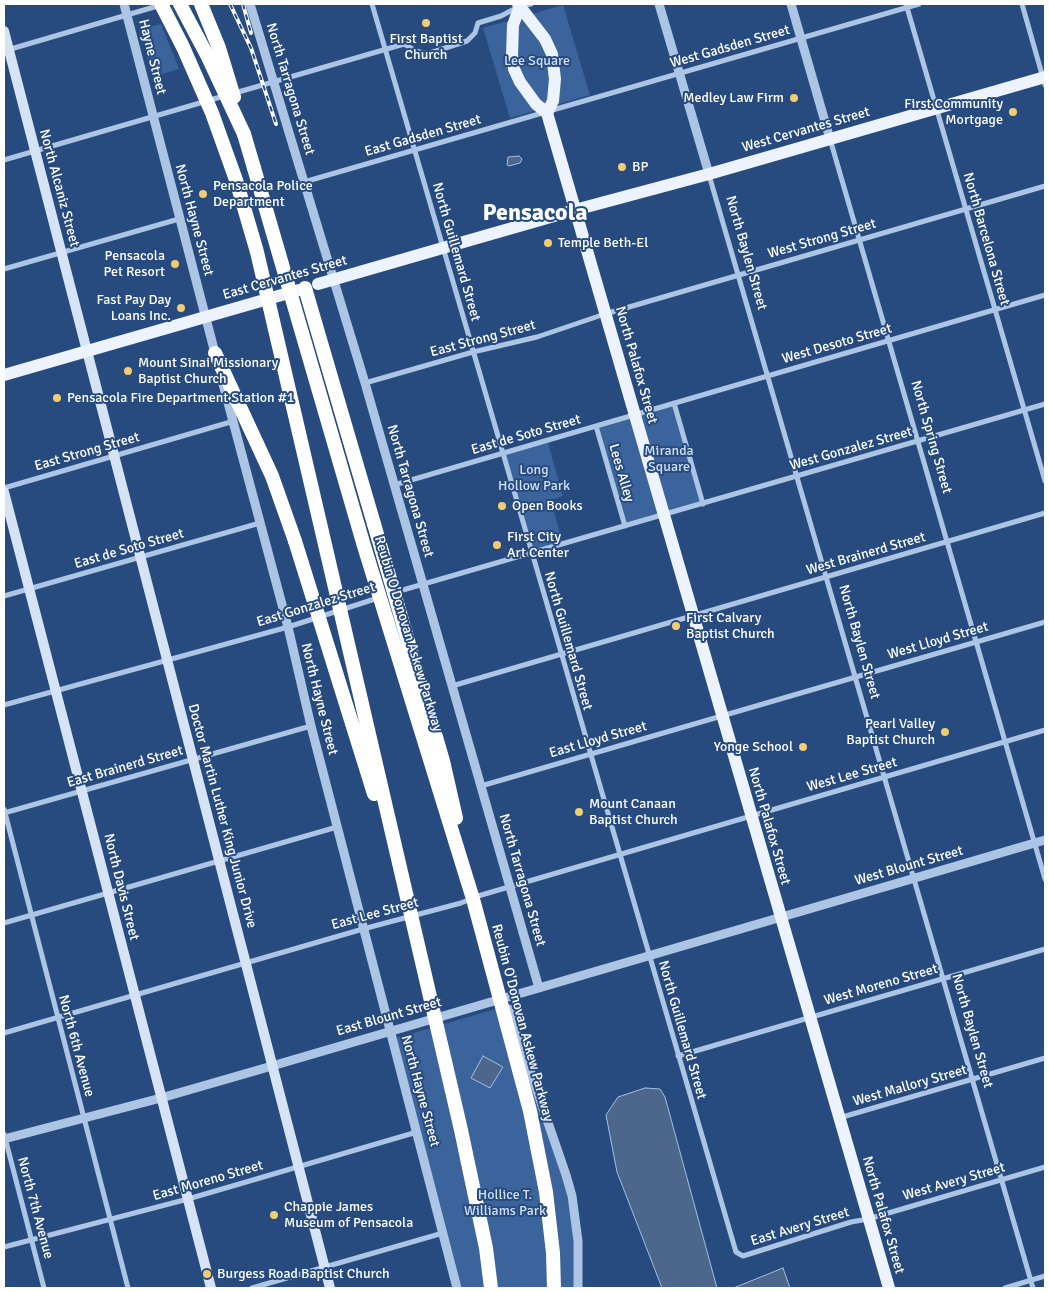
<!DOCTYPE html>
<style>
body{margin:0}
#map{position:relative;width:1049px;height:1292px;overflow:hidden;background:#274b7e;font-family:Signika,sans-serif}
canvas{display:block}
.frame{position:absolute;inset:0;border:5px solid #fff;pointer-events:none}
</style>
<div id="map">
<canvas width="1049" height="1292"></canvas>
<div class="frame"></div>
</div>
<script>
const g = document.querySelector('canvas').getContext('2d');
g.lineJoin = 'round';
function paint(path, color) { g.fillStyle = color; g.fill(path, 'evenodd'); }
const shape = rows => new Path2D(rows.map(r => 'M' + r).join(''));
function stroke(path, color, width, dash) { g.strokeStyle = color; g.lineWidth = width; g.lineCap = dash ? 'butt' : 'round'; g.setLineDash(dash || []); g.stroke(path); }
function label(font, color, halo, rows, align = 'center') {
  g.font = font + ' Signika,sans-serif'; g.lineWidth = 4; g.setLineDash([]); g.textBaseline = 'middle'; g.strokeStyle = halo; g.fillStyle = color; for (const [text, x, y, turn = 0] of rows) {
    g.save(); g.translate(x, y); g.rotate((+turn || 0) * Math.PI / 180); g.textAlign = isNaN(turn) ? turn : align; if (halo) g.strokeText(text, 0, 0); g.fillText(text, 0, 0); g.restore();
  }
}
paint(shape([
 [563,5,590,95,510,118,483,28],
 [161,24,179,69,152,77,140,29],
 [674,403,703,504,625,526,596,426],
 [547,440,563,496,551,500,563,544,531,553,502,453],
 [506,1006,565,1185,573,1231,574,1288,462,1288,396,1038]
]), '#3b649c');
const water = shape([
 [519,156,522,159,520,163,509,166,507,165,508,157,519,156],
 [483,1056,503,1067,490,1088,471,1078,483,1056],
 [645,1088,660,1089,665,1097,717,1288,662,1288,617,1172,606,1115,618,1097,645,1088],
 [783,1268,790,1288,733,1288,736,1287,783,1268]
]);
paint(water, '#4d678c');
stroke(water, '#a1bfe6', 1);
stroke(shape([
 [372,4,736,1252,743,1256,851,1222,868,1219,1045,1167],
 [906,4,1045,481],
 [1022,4,1045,85],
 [4,51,161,5],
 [235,93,404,44,416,51,427,54,467,41,475,33,478,23,501,16,520,6,531,4],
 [830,139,1045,879],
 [4,160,224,96],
 [709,175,1033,1288],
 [304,182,919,4],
 [4,269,179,219],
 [365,383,473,352,537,337,605,314,1045,186],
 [674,403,703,504],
 [596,426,625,526],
 [394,485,1045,295],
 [4,488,234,421],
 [396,592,1045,404],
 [4,596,260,523],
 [452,686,1045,513],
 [4,705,288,627,378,598],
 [481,786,1045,622],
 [4,809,128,1288],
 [4,813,311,726],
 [4,923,337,827],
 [4,1033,363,929,461,903,478,896,1045,730],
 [678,1056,1045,949],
 [839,1118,1045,1058],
 [4,1134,44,1288],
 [4,1247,188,1199,417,1132],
 [252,1288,443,1233],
 [1005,1288,1045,1276]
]), '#adc5e5', 5);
stroke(shape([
 [124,4,216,357],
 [250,4,365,383,539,988],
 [659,4,709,174],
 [791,4,830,139],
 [223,384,288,627,311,726,457,1288],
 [509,1009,566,1175,572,1196,578,1241,578,1288],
 [4,1139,161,1098,272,1066,1045,840]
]), '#adc5e5', 9);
stroke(shape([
 [4,31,330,1288],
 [4,492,211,1288]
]), '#d6e3f5', 10);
stroke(shape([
 [518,4,545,39,552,54,555,79,553,101,547,113],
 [520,6,513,25,512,55,514,69,520,82,536,104,547,113,889,1288],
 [453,245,575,210,709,174,1045,77],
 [4,375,299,290]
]), '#edf3fd', 12);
stroke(shape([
 [244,134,254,168],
 [305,288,374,524],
 [215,353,272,476,295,541]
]), '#fff', 14);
const rail = shape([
 [230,4,251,48,276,124],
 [243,4,251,33]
]);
stroke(rail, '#fff', 4);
stroke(rail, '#274b7e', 2, [5.5]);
stroke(shape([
 [318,284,453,245]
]), '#edf3fd', 12);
stroke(shape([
 [161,4,183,47,212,113,236,180,257,252,461,1130,486,1248,491,1288],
 [180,4,208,57,244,134],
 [201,4,219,48,234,97],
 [254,168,364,546,473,899,530,1111,546,1192,553,1253,554,1288],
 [374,524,443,761,456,818],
 [295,541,374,794]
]), '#fff', 14);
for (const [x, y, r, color] of [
 [426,23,5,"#eecd73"],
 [794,98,5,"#eecd73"],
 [1013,112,5,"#eecd73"],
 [622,167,5,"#eecd73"],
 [203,194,5,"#eecd73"],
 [548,243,5,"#eecd73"],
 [175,264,5,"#eecd73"],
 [181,308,5,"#eecd73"],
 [128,371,5,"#eecd73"],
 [57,398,5,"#eecd73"],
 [502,506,5,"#eecd73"],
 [497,545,5,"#eecd73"],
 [676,626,5,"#eecd73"],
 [945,732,5,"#eecd73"],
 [803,747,5,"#eecd73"],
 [579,812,5,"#eecd73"],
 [274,1215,5,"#eecd73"],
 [207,1274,5,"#eecd73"]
]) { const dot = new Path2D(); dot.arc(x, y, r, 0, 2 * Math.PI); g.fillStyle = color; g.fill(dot); stroke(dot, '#274b7e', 2); }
label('14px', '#fff', '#274b7e', [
 ["First Baptist",426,39,"center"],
 ["Church",426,55,"center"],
 ["Medley Law Firm",784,98,"right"],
 ["First Community",1003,104,"right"],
 ["Mortgage",1003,120,"right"],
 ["BP",632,167],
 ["Pensacola Police",213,186],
 ["Department",213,202],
 ["Temple Beth-El",558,243],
 ["Pensacola",165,256,"right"],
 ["Pet Resort",165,272,"right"],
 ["Fast Pay Day",171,300,"right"],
 ["Loans Inc.",171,316,"right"],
 ["Mount Sinai Missionary",138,363],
 ["Baptist Church",138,379],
 ["Pensacola Fire Department Station #1",67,398],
 ["Open Books",512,506],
 ["First City",507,537],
 ["Art Center",507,553],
 ["First Calvary",686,618],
 ["Baptist Church",686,634],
 ["Pearl Valley",935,724,"right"],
 ["Baptist Church",935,740,"right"],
 ["Yonge School",793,747,"right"],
 ["Mount Canaan",589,804],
 ["Baptist Church",589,820],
 ["Chappie James",284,1207],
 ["Museum of Pensacola",284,1223],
 ["Burgess Road Baptist Church",217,1274]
], 'left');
label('14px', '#fff', '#274b7e', [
 ["West Gadsden Street",730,47,-16],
 ["Hayne Street",152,57,76],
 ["North Tarragona Street",290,89,73],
 ["West Cervantes Street",806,130,-16],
 ["East Gadsden Street",423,136,-16],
 ["North Alcaniz Street",59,188,75],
 ["North Hayne Street",194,220,75],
 ["West Strong Street",822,239,-16],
 ["North Barcelona Street",986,239,74],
 ["North Guillemard Street",456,252,74],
 ["North Baylen Street",746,253,74],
 ["East Cervantes Street",285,278,-16],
 ["East Strong Street",483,339,-15],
 ["West Desoto Street",837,344,-16],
 ["North Palafox Street",636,365,74],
 ["East de Soto Street",526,435,-16],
 ["North Spring Street",931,437,74],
 ["West Gonzalez Street",851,449,-16],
 ["East Strong Street",87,452,-16],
 ["Lees Alley",621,473,74],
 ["North Tarragona Street",410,491,74],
 ["East de Soto Street",129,549,-16],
 ["West Brainerd Street",866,554,-16],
 ["East Gonzalez Street",316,605,-17],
 ["Reubin O'Donovan Askew Parkway",408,634,73],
 ["North Guillemard Street",568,641,74],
 ["West Lloyd Street",938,641,-16],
 ["North Baylen Street",859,642,74],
 ["North Hayne Street",319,699,76],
 ["East Lloyd Street",598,740,-16],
 ["East Brainerd Street",125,767,-16],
 ["West Lee Street",852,775,-16],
 ["Doctor Martin Luther King Junior Drive",222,816,75],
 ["North Palafox Street",769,826,74],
 ["West Blount Street",909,866,-16],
 ["North Tarragona Street",522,880,74],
 ["North Davis Street",121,887,76],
 ["East Lee Street",375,914,-15],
 ["West Moreno Street",881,985,-16],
 ["East Blount Street",389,1017,-16],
 ["Reubin O'Donovan Askew Parkway",522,1023,75],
 ["North Guillemard Street",682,1030,74],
 ["North Baylen Street",972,1031,74],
 ["North 6th Avenue",76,1046,75],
 ["West Mallory Street",910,1086,-16],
 ["North Hayne Street",420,1091,75],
 ["East Moreno Street",208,1181,-16],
 ["West Avery Street",954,1182,-16],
 ["North 7th Avenue",35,1208,75],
 ["North Palafox Street",883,1215,74],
 ["East Avery Street",800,1227,-17]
]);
label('14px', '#d0dff4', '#274b7e', [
 ["Lee Square",537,61],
 ["Miranda",669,451],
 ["Square",669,467],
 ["Long",534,470],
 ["Hollow Park",534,486],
 ["Hollice T.",505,1195],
 ["Williams Park",505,1211]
]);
label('bold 24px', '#fff', '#274b7e', [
 ["Pensacola",535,214]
]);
</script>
